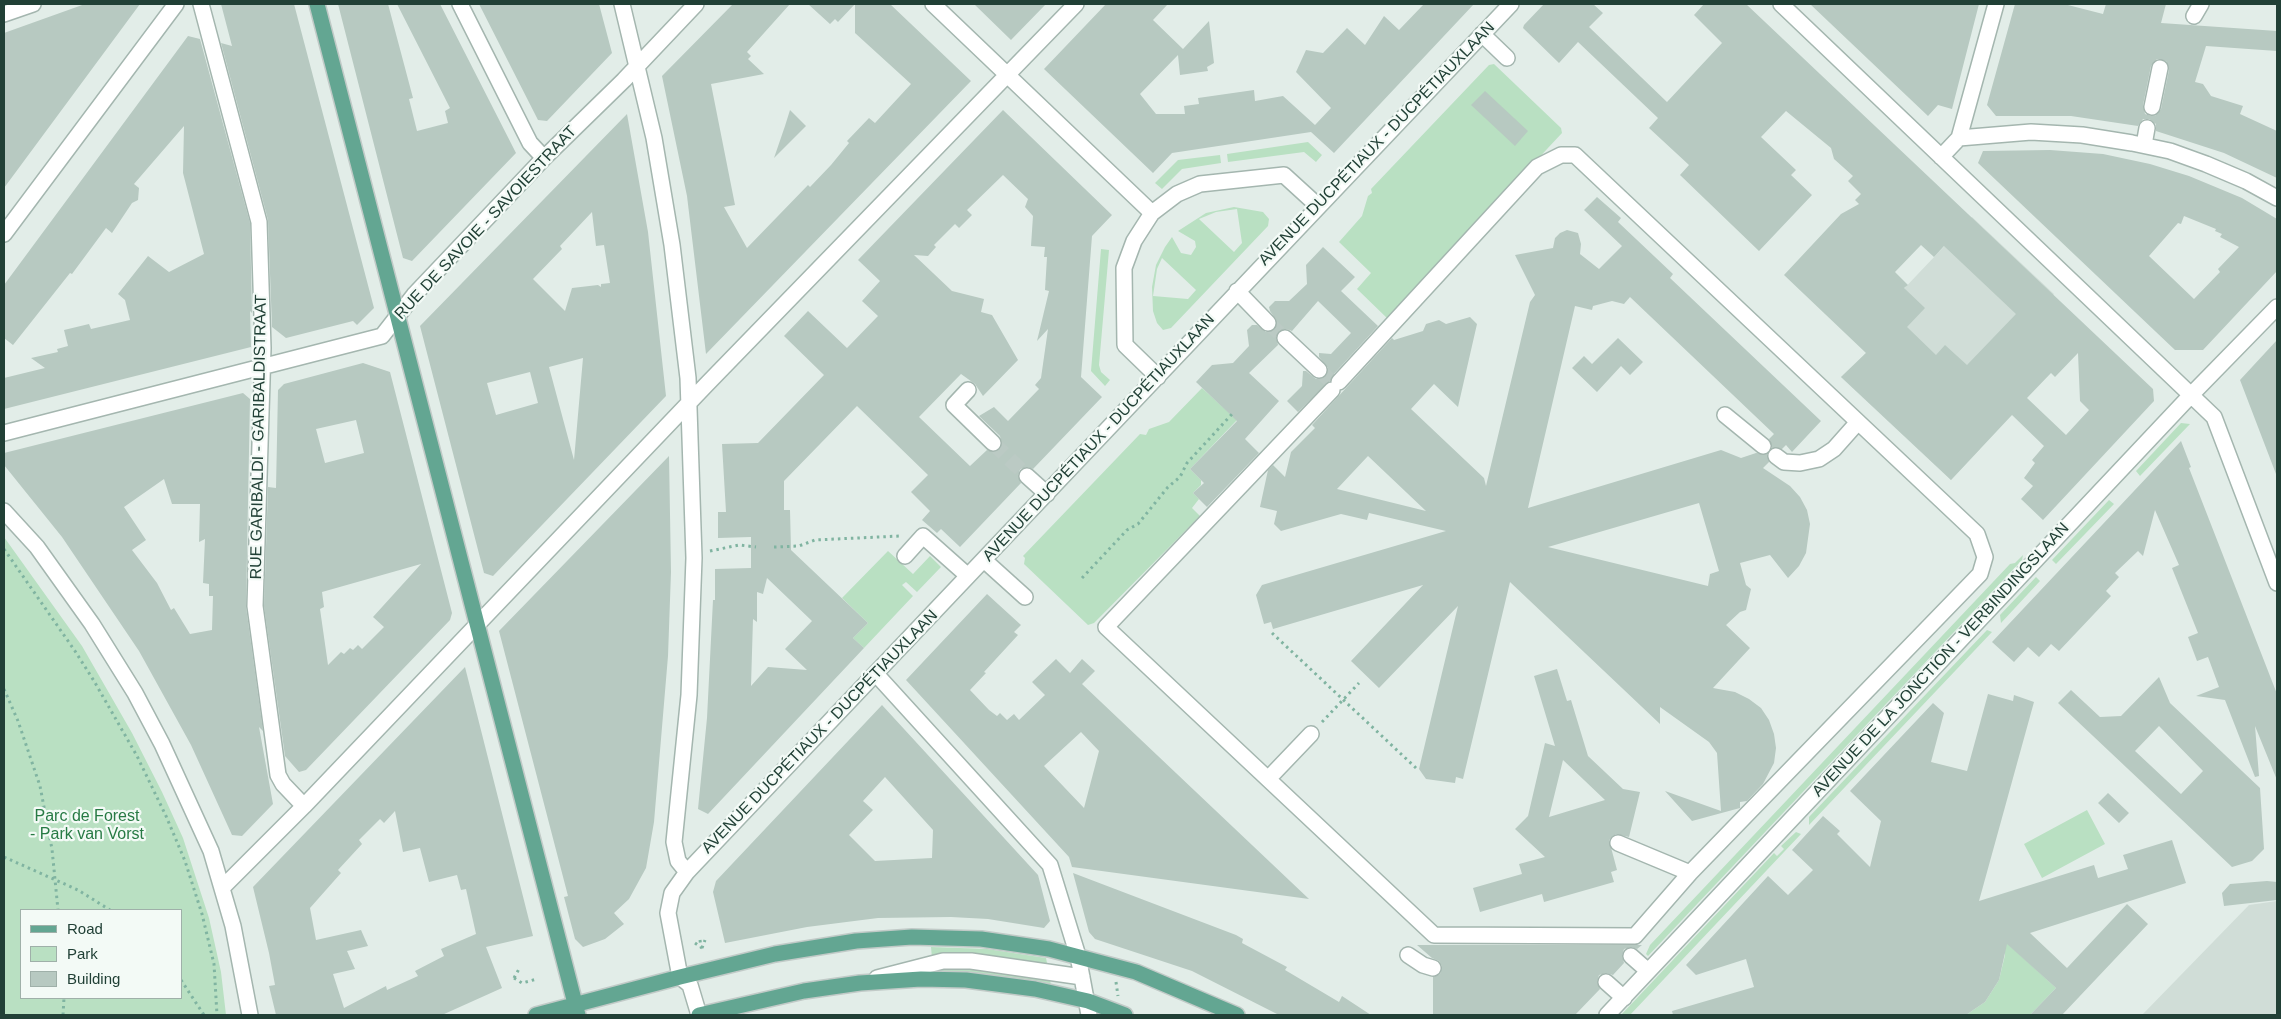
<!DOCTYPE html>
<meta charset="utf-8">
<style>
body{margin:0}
#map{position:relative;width:2281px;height:1019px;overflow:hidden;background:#e2ede8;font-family:Arial,sans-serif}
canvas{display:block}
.frame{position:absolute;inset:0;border:5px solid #214036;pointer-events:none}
.legend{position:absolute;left:20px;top:909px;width:162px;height:90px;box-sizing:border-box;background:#f3faf6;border:1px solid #9fb0a9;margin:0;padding:6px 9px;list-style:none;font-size:15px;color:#214036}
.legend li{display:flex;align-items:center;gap:10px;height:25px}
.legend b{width:25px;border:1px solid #9fb0a9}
</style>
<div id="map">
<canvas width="2281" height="1019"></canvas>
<div class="frame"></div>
<ul class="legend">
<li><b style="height:6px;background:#63a692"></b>Road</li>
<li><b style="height:14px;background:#b9e0c2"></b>Park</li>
<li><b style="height:14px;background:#b7c9c1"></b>Building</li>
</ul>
</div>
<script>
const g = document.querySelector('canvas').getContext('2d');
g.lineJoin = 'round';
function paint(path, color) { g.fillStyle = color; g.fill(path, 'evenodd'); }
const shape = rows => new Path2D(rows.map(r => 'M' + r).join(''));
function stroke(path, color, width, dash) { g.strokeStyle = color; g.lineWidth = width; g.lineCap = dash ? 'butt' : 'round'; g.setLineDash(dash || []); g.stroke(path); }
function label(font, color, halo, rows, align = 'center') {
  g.font = font + ' Arial,sans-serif'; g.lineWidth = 4.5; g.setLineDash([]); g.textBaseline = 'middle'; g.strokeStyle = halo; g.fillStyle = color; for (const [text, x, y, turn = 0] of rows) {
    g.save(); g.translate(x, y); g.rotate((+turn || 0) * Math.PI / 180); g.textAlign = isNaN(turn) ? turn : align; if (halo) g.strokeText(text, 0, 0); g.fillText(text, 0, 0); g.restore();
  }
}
paint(shape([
 [1972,217,2054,294,1990,364,1980,449,1951,480,1841,377,1866,353,1880,314],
 [2277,901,2277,1015,2142,1015,2249,905]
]), '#d0ddd7');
paint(shape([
 [1494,64,1561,128,1562,133,1388,319,1357,289,1371,273,1339,242,1362,216,1368,196,1372,193,1371,189,1489,65],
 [1308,142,1322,155,1316,162,1304,152,1228,162,1227,154],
 [1220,155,1221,163,1182,169,1162,189,1155,183,1178,160],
 [1234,207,1263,212,1269,219,1268,226,1171,328,1163,330,1157,323,1153,311,1152,287,1156,265,1165,247,1172,237,1181,253,1191,255,1196,247,1195,241,1178,231,1206,213],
 [1237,209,1242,243,1234,252,1199,219,1216,212],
 [1162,258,1196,290,1188,299,1153,296,1157,269],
 [1101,249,1109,250,1099,365,1101,372,1110,380,1105,386,1091,371],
 [1202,388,1237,420,1190,469,1201,480,1201,485,1193,493,1199,499,1192,508,1200,516,1094,623,1088,625,1024,564,1025,558,1023,556,1140,434,1146,435,1149,429,1169,422],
 [2181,423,2190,424,2140,476,2136,471],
 [2109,500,2114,504,2056,564,2052,560],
 [4,537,82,646,132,733,162,792,183,838,209,918,221,972,226,1015,4,1015],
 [21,910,181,910,181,998,21,998],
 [888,551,913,574,930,556,941,567,917,592,906,582,902,585,913,596,864,648,853,638,868,623,842,598],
 [2023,555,2022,560,1648,956,1646,954,1650,945,2010,564,2015,563],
 [2036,577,2040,581,2001,623,2000,615],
 [1987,630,1992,632,1809,825,1809,817],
 [2087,810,2105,844,2042,878,2024,844],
 [1796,832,1801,834,1630,1015,1621,1015,1774,853,1777,856,1784,849,1781,846],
 [2005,941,2056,988,2030,1015,1966,1015,1985,1002,1999,980,2005,955],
 [931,947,987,949,1046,958,1048,968,932,958],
 [959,965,1050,977,1051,988,914,972]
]), '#b9e0c2');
paint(shape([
 [85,4,140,4,4,188,4,33],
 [221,4,294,4,374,308,357,325,353,321,286,338,272,327,268,220,221,43,232,46],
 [338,4,388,4,413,98,409,99,417,131,448,123,445,111,450,108,397,4,440,4,516,153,412,261,403,258],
 [479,4,599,4,612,53,547,121,538,120],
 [733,4,790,4,747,52,751,56,748,59,764,74,711,84,735,205,724,207,747,248,808,185,810,187,831,165,849,143,847,141,869,118,875,123,911,84,855,33,855,4,890,4,971,81,706,354,687,196,662,76],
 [808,4,855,4,838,22,835,19,830,24],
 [974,4,1046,4,1011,40],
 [1106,4,1168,4,1153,20,1183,49,1209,21,1214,63,1207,67,1208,71,1180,75,1178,55,1140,94,1156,114,1185,114,1184,106,1199,104,1198,98,1254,90,1255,101,1283,96,1315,125,1331,108,1296,72,1306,50,1323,53,1347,28,1365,45,1384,16,1399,30,1424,4,1474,4,1334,153,1311,132,1172,153,1153,173,1044,69],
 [1544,4,1593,4,1603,13,1589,27,1667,102,1722,43,1694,15,1704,4,1746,4,2153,389,2154,401,2043,520,2021,499,2033,486,2024,478,2035,463,2032,460,2044,446,2012,415,1951,480,1841,377,1866,353,1784,275,1841,214,1859,204,1855,200,1861,194,1848,181,1853,176,1834,159,1831,148,1786,111,1761,137,1796,170,1791,175,1812,195,1759,251,1680,175,1689,165,1649,128,1658,118,1578,42,1559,63,1523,28,1524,25],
 [1921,245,1934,257,1944,246,2016,314,1967,365,1945,345,1936,355,1907,327,1925,308,1904,288,1908,285,1895,272],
 [2078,353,2080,401,2089,410,2066,435,2027,398,2051,373,2055,377],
 [1810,4,1979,4,1952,109,1938,105,1928,116],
 [2015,4,2064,4,2103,14,2106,4,2166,4,2161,23,2277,31,2277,51,2206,46,2195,82,2203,84,2211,96,2243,106,2240,114,2277,131,2277,178,2224,153,2156,131,2156,124,2149,119,2143,119,2138,126,2071,116,1996,116,1987,105],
 [2157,59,2166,61,2169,70,2161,109,2155,116,2151,116,2145,114,2143,105,2151,66],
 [188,36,200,39,250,223,252,313,250,311,251,347,4,409,4,378,45,368,31,358,58,352,57,349,68,346,64,330,89,324,91,329,130,320,125,300,118,294,148,256,169,272,204,254,183,173,184,126,134,184,139,188,138,200,132,203,112,233,106,228,72,274,70,273,13,345,4,338,4,285],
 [1485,91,1528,131,1515,146,1471,105],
 [790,110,806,126,774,158,785,126],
 [1003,110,1112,215,1092,236,1081,377,1102,397,1033,469,1028,467,1020,469,1018,475,1021,483,960,547,941,529,937,533,922,520,930,511,911,492,928,475,857,406,784,481,784,510,790,510,791,550,868,623,853,638,864,648,708,814,698,809,707,718,713,600,715,600,715,569,751,568,751,537,718,538,718,512,726,512,722,444,758,443,824,375,784,336,808,311,847,348,878,316,862,301,880,281,858,260],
 [1003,175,1028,199,1025,207,1033,216,1031,246,1045,247,1044,257,1047,257,1045,290,1049,291,1037,341,1048,329,1041,378,1035,385,1039,389,1008,421,994,407,979,416,1000,436,1002,445,996,452,987,450,970,466,919,417,961,374,975,384,983,396,1018,360,992,315,981,312,984,299,952,291,914,255,928,256,936,247,934,245,955,224,959,228,972,215,967,210],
 [767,578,812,621,785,649,807,670,768,667,751,686,753,619,757,622,757,592,763,594],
 [627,114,648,232,666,396,493,576,484,573,420,326],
 [592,212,596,246,604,245,610,283,601,284,601,287,598,285,572,288,565,311,533,279,562,249,560,246],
 [583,358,574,460,549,367],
 [530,372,538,403,496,415,487,383],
 [2050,150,2103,154,2150,164,2189,176,2242,198,2277,219,2277,271,2203,350,2175,350,1978,163,1983,151],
 [2184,216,2216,229,2215,231,2222,234,2220,237,2239,247,2218,269,2220,272,2194,299,2149,256,2178,223,2181,224],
 [1597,197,1621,218,1618,222,1673,274,1670,278,1821,421,1792,452,1786,445,1782,449,1772,448,1769,439,1774,434,1630,297,1624,304,1612,301,1593,306,1592,310,1575,306,1528,508,1721,450,1741,458,1756,453,1767,454,1769,462,1763,468,1790,486,1800,497,1807,510,1810,524,1806,553,1799,566,1788,578,1770,555,1740,563,1746,585,1751,589,1746,610,1740,612,1726,625,1750,648,1713,688,1735,692,1749,699,1761,708,1769,720,1774,734,1776,748,1774,763,1763,784,1747,801,1740,802,1740,808,1692,821,1665,791,1721,811,1717,753,1709,742,1660,707,1660,724,1510,582,1463,779,1456,777,1455,783,1426,779,1419,769,1458,606,1379,688,1351,661,1423,585,1273,629,1271,622,1264,624,1256,595,1262,585,1446,531,1369,513,1367,520,1341,514,1281,531,1274,524,1277,511,1260,507,1268,470,1273,465,1285,477,1291,452,1315,428,1312,425,1392,338,1394,340,1423,331,1426,324,1439,320,1446,324,1470,317,1477,324,1458,407,1434,384,1411,409,1484,478,1486,486,1530,302,1535,295,1515,255,1553,248,1555,238,1560,233,1567,230,1578,233,1581,244,1580,254,1599,269,1622,246,1584,210],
 [1368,456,1426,511,1337,489],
 [1699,503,1719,571,1710,574,1708,586,1548,547],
 [1323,247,1355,277,1341,291,1378,326,1332,376,1330,381,1298,412,1287,401,1302,386,1303,371,1306,371,1316,379,1325,377,1328,368,1319,357,1319,353,1331,354,1351,333,1318,301,1292,331,1287,329,1279,331,1276,336,1278,345,1249,373,1279,401,1245,439,1259,453,1207,507,1193,493,1204,483,1190,469,1237,421,1196,382,1212,365,1233,363,1249,346,1247,330,1252,325,1257,325,1266,332,1275,329,1277,321,1270,311,1269,307,1275,301,1289,301,1307,284,1306,265],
 [1618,338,1643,362,1630,375,1621,366,1597,392,1572,368,1584,356,1592,364],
 [2277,340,2277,474,2276,474,2240,380],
 [363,363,390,372,452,613,450,620,306,770,299,772,285,756,264,606,268,487,276,488,278,390,284,384],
 [356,420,364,453,325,463,316,429],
 [421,564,373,617,384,627,362,649,358,645,353,650,350,648,344,654,341,652,328,665,320,609,324,607,322,592],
 [243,393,250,399,246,607,263,731,259,727,273,804,242,836,232,835,191,745,139,651,62,537,4,465,4,453],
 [164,479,172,504,200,504,199,542,205,539,203,583,209,584,209,596,213,596,212,630,190,634,174,608,171,610,157,583,132,550,146,540,124,507],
 [2181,441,2191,467,2189,468,2277,694,2277,780,2255,726,2259,776,2255,777,2225,700,2196,696,2219,687,2208,657,2197,661,2188,637,2198,633,2172,568,2179,565,2155,510,2143,556,2138,551,2115,573,2119,577,2106,591,2111,596,2059,651,2051,644,2039,657,2028,647,2014,662,1992,642],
 [669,456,671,572,668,656,654,822,646,868,629,899,614,913,624,924,605,939,583,947,575,939,564,897,568,896,499,631],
 [987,594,1021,625,1014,632,1018,635,984,672,986,673,970,690,989,710,997,716,1000,713,1007,720,1014,714,1019,720,1045,695,1032,682,1056,659,1070,673,1082,659,1095,671,1082,684,1309,899,1072,867,1069,857,906,680],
 [1081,732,1099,751,1084,808,1044,766],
 [465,667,533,936,486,947,502,988,442,1015,276,1015,269,986,275,985,269,953,253,887],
 [395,811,403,852,420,848,429,882,457,875,461,890,466,889,476,934,441,949,444,956,415,971,418,976,387,990,386,986,344,1008,333,974,355,969,347,951,368,946,361,930,316,940,310,908,341,873,338,870,362,844,359,840,380,819,384,823],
 [1557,669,1567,701,1571,700,1588,756,1623,789,1640,792,1629,837,1616,834,1609,840,1617,870,1611,872,1614,882,1544,902,1542,894,1480,912,1473,888,1522,874,1519,864,1545,857,1515,829,1528,816,1545,743,1555,746,1534,676],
 [1563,760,1605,800,1549,817],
 [2159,677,2170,703,2260,788,2264,849,2252,861,2232,867,2058,703,2071,690,2100,717,2121,716],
 [2159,726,2203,771,2181,794,2135,751],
 [1988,694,2013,701,2014,695,2034,702,1979,901,2094,865,2098,878,2128,869,2123,855,2172,840,2186,883,2030,933,2067,968,2127,904,2148,924,2062,1015,2030,1015,2056,988,2007,944,1999,980,1985,1002,1966,1015,1673,1015,1672,1011,1754,987,1746,959,1696,975,1686,965,1768,876,1788,895,1813,870,1792,850,1823,816,1840,831,1837,834,1870,867,1881,821,1850,791,1933,703,1944,713,1931,762,1967,771],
 [882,705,1038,875,1050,921,1044,928,988,919,951,917,878,918,807,927,725,943,713,892,716,881],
 [885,777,933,830,932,858,875,861,849,835,873,810,863,801],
 [2108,793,2129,813,2119,823,2098,803],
 [1073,873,1236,935,1243,939,1242,943,1287,967,1285,970,1339,1002,1342,996,1371,1015,1279,1015,1192,971,1095,939,1089,932],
 [2267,881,2277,882,2277,900,2224,906,2222,893,2230,884],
 [1417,945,1642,945,1637,949,1632,947,1624,949,1622,955,1624,963,1613,975,1607,973,1599,975,1597,981,1600,989,1575,1015,1433,1015,1433,977,1440,974,1442,966,1439,961,1432,958]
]), '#b7c9c1');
stroke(shape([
 [1268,323,1285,338],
 [1319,370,1336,386],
 [993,443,1027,476]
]), '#bbcac4', 15, [15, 8]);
const minor = shape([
 [201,4,259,222,263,348,255,606,278,775,283,784,304,806],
 [460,4,530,143,544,158],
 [622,4,654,138,672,245,688,378,694,558,689,695,674,842,678,861,687,872],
 [933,4,1152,213],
 [1781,4,2214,417,2277,583],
 [4,14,33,4],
 [2194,16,2201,4],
 [1482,34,1507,58],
 [2152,107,2160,68],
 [1959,138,2031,132,2082,135,2132,143,2170,151,2206,164,2246,181,2277,198],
 [2144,145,2147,128],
 [1941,157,1959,138,1996,4],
 [4,234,176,4],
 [1237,291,1268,323],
 [1285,338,1319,370],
 [1158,377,1125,345,1124,268,1134,241,1152,213,1177,194,1200,184,1284,175,1318,206],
 [968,390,954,405,993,443],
 [1332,390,1106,627,1434,935,1635,936,1690,873,1980,574,1985,557,1977,534,1575,155,1561,155,1537,167,1339,382],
 [1725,415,1763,446],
 [4,433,382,336,414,295,544,158,624,80,696,4],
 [1776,456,1784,462,1800,463,1819,459,1834,449,1858,422],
 [1027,476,1047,494],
 [4,511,37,547,92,624,135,693,162,744,211,851,233,926,250,1015],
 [905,556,923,536,968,576],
 [984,560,1025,597],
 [876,674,1050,865,1078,956,1089,1015],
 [1268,779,1311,734],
 [1618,843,1690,873],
 [222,888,304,806,706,385,1076,4],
 [1408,955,1423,965,1433,968],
 [1631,956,1648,971],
 [877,978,943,961,971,961,1082,977],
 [1606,982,1624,998],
 [699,1015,690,985,680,977,668,913,672,893,687,872,1511,4],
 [1607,1015,2192,394,2277,307]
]);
const major = shape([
 [317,4,578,1015],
 [536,1015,680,977,775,954,856,941,912,937,981,939,1049,949,1136,972,1237,1015],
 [699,1015,804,991,860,983,921,979,966,980,1035,989,1088,1001,1125,1015]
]);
stroke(minor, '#a4b6af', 18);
stroke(major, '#c1cac7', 18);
stroke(shape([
 [774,547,799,546,815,540,900,536],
 [4,549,75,651,94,681,137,756,166,816,185,861,202,914,214,964,217,1015],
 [710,551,739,545,756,547],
 [1082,578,1127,530,1138,524,1168,487,1180,477,1187,463,1233,413],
 [1272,633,1416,768],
 [4,689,18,721,40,786,52,849,58,910],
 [1322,722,1359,683],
 [4,857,78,890,110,910],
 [700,940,701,947],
 [695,943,702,948],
 [702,948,705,940],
 [514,978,522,983,537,979],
 [514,978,519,969],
 [181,980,204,1015],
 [1116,982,1118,996],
 [63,1015,64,998]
]), '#80b4a1', 3, [2.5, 4]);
stroke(minor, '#fff', 15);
stroke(major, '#63a692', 15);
label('16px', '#214036', '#f3faf6', [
 ["AVENUE DUCPÉTIAUX - DUCPÉTIAUXLAAN",1377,144,-46],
 ["RUE DE SAVOIE - SAVOIESTRAAT",486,223,-47],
 ["RUE GARIBALDI - GARIBALDISTRAAT",259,437,-89],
 ["AVENUE DUCPÉTIAUX - DUCPÉTIAUXLAAN",1099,438,-47],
 ["AVENUE DE LA JONCTION - VERBINDINGSLAAN",1941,660,-47],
 ["AVENUE DUCPÉTIAUX - DUCPÉTIAUXLAAN",820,732,-46]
]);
label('16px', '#277a44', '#f3faf6', [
 ["Parc de Forest",87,817],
 ["- Park van Vorst",87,835]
]);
</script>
